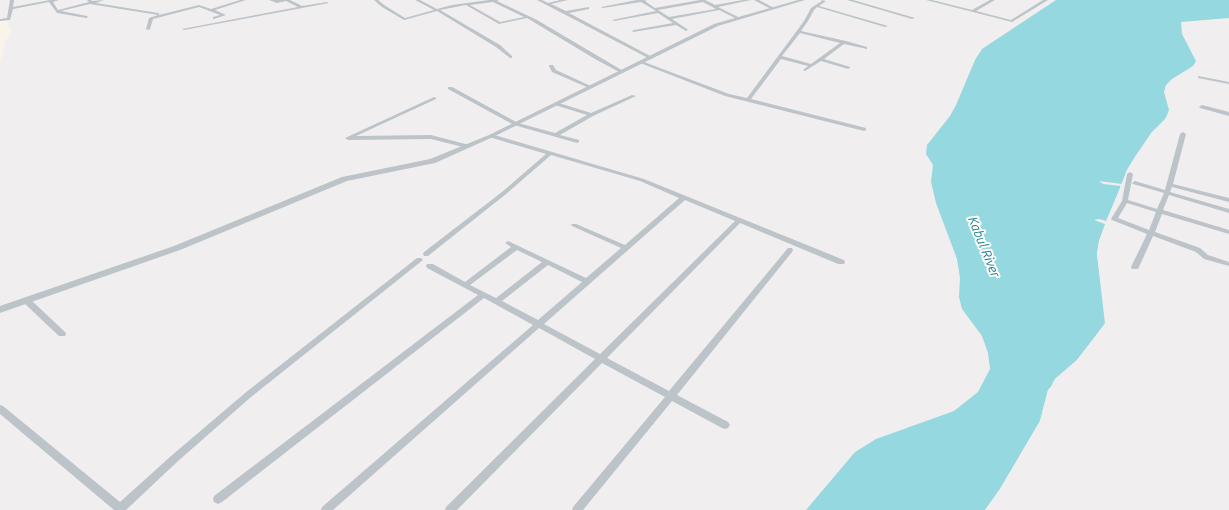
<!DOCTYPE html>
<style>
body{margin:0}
canvas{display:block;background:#f1eeef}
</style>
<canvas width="1229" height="510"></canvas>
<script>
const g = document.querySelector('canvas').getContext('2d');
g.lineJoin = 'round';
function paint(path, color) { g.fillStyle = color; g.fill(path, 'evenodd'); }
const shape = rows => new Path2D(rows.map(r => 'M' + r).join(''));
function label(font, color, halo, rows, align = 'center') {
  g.font = font + ' Ubuntu,sans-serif'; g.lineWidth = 4; g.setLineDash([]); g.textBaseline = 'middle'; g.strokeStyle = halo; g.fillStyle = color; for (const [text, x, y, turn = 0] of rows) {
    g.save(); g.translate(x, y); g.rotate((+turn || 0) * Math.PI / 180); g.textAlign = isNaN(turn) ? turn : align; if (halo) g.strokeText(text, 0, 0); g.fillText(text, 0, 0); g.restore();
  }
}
paint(shape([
 [7,20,11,32,6,40,0,63,0,21]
]), '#f9f3ea');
paint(shape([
 [1056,0,1229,0,1229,18,1181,22,1182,34,1196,61,1193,66,1172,79,1166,85,1164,92,1169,110,1167,117,1152,132,1127,170,1099,241,1097,254,1105,324,1077,360,1055,379,1051,387,1048,390,1040,421,1000,489,985,510,806,510,855,452,876,439,954,411,978,392,990,369,988,353,982,336,962,309,959,297,960,278,957,259,936,203,931,182,933,165,926,154,927,145,950,116,956,105,975,60,982,49]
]), '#95d8e0');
paint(shape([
 [1170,109,1170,115,1166,122,1154,133,1128,171,1101,241,1099,254,1108,322,1107,325,1079,361,1057,380,1053,388,1049,391,1042,422,1002,490,988,510,985,510,1000,489,1040,421,1048,390,1051,387,1055,379,1077,360,1106,322,1097,254,1099,241,1105,224,1094,220,1099,219,1106,221,1121,186,1103,184,1099,181,1122,184,1127,170,1136,155,1152,132,1164,121]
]), '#f1eeef');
paint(shape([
 [10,0,14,0,13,7,50,0,59,0,53,2,58,10,89,2,87,0,91,0,92,1,104,0,96,3,158,13,159,13,159,15,199,5,211,9,240,0,246,0,215,10,226,15,214,19,213,19,213,17,220,15,199,7,153,19,150,29,148,30,146,29,149,18,158,15,90,4,61,11,87,16,88,17,86,18,57,13,49,2,13,9,10,20,0,21,0,19,7,18,10,0],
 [269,0,290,0,302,6,327,2,329,3,184,30,182,29,298,7,286,1,277,3,269,0],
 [374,0,378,0,384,5,405,18,434,10,415,0,420,0,437,9,452,5,489,0,499,0,497,1,537,20,625,72,621,73,595,59,527,18,499,24,466,5,440,10,500,45,512,56,512,58,510,58,496,47,437,11,404,20,382,7,374,0],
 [493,2,524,17,500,22,470,5,493,2],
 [537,0,542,0,548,3,560,0,568,0,551,4,566,11,589,7,589,9,569,13,654,58,650,59,537,0],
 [637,0,646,0,645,1,655,8,700,0,705,0,715,5,743,0,751,0,718,7,738,17,738,19,737,19,719,10,672,19,687,29,688,30,686,31,676,25,633,32,632,31,634,30,673,23,658,13,614,21,612,20,656,11,641,2,603,8,601,7,637,0],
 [703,2,716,9,669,17,658,10,703,2],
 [754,0,759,0,774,8,771,9,754,0],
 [821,0,826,1,819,6,888,26,885,27,817,7,814,10,808,21,801,31,846,41,867,47,867,49,844,44,824,59,850,67,850,68,848,69,821,61,805,71,803,70,808,66,781,59,751,99,866,128,866,130,864,131,725,96,640,63,644,62,729,94,747,98,804,21,811,8,822,1,821,0],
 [800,33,840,43,811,64,782,56,800,33],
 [847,0,853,0,915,18,912,19,847,0],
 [926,0,932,0,972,10,990,0,995,0,976,11,1011,20,1043,0,1048,0,1012,22,926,0],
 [549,65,553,65,556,70,593,87,589,88,552,72,549,66,549,65],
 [1198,76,1229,82,1229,84,1198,78,1198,76],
 [448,87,452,87,518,123,555,133,587,115,555,105,555,103,559,103,591,113,632,95,636,96,593,116,560,135,579,140,579,142,577,143,514,125,448,89,448,87],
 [434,97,436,98,436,99,356,136,431,135,469,145,469,147,467,148,431,139,348,140,345,138,434,97],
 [1202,105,1229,112,1229,116,1200,108,1199,107,1202,105],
 [1183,132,1186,134,1173,184,1229,198,1229,202,1172,187,1170,192,1229,209,1229,213,1169,195,1163,210,1229,230,1229,234,1162,214,1155,232,1200,248,1208,255,1229,262,1229,266,1204,259,1196,252,1153,236,1139,267,1138,269,1132,269,1131,267,1147,234,1112,220,1111,219,1122,201,1127,174,1130,172,1133,174,1128,200,1157,209,1164,193,1133,184,1132,183,1135,181,1165,190,1180,134,1183,132],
 [1127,203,1156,212,1149,230,1118,218,1127,203],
 [491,134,644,179,844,260,845,262,844,264,838,264,740,223,607,358,669,391,788,248,792,248,793,250,792,252,677,395,728,422,730,425,728,428,725,429,722,428,672,401,583,510,572,510,573,507,665,397,602,363,457,510,445,510,446,507,595,359,539,328,333,510,321,510,322,507,533,325,484,298,222,502,218,504,214,502,213,499,214,496,478,295,427,268,426,266,427,264,433,264,465,282,511,247,505,243,508,241,586,278,621,248,572,226,571,225,572,224,576,224,625,245,679,198,640,181,551,155,506,194,428,256,424,256,423,254,424,252,502,192,546,154,489,137,488,136,491,134],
 [685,200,735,221,600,354,544,324,685,200],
 [517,250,542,262,496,298,470,285,517,250],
 [548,265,582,282,538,320,502,301,548,265],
 [417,258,421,258,423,260,251,397,177,462,126,510,114,510,0,414,0,405,3,406,120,502,171,456,245,393,417,258],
 [27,298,30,299,65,332,66,334,65,336,59,336,24,303,23,301,24,299,27,298]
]), '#bcc4c9');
paint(shape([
 [798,0,805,0,718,26,493,137,435,163,347,181,180,250,0,313,0,306,174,246,342,177,430,159,489,135,714,24,798,0]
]), '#bcc4c9');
label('italic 13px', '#1d7d8a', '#fff', [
 ["Kabul River",984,247,68]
]);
</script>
